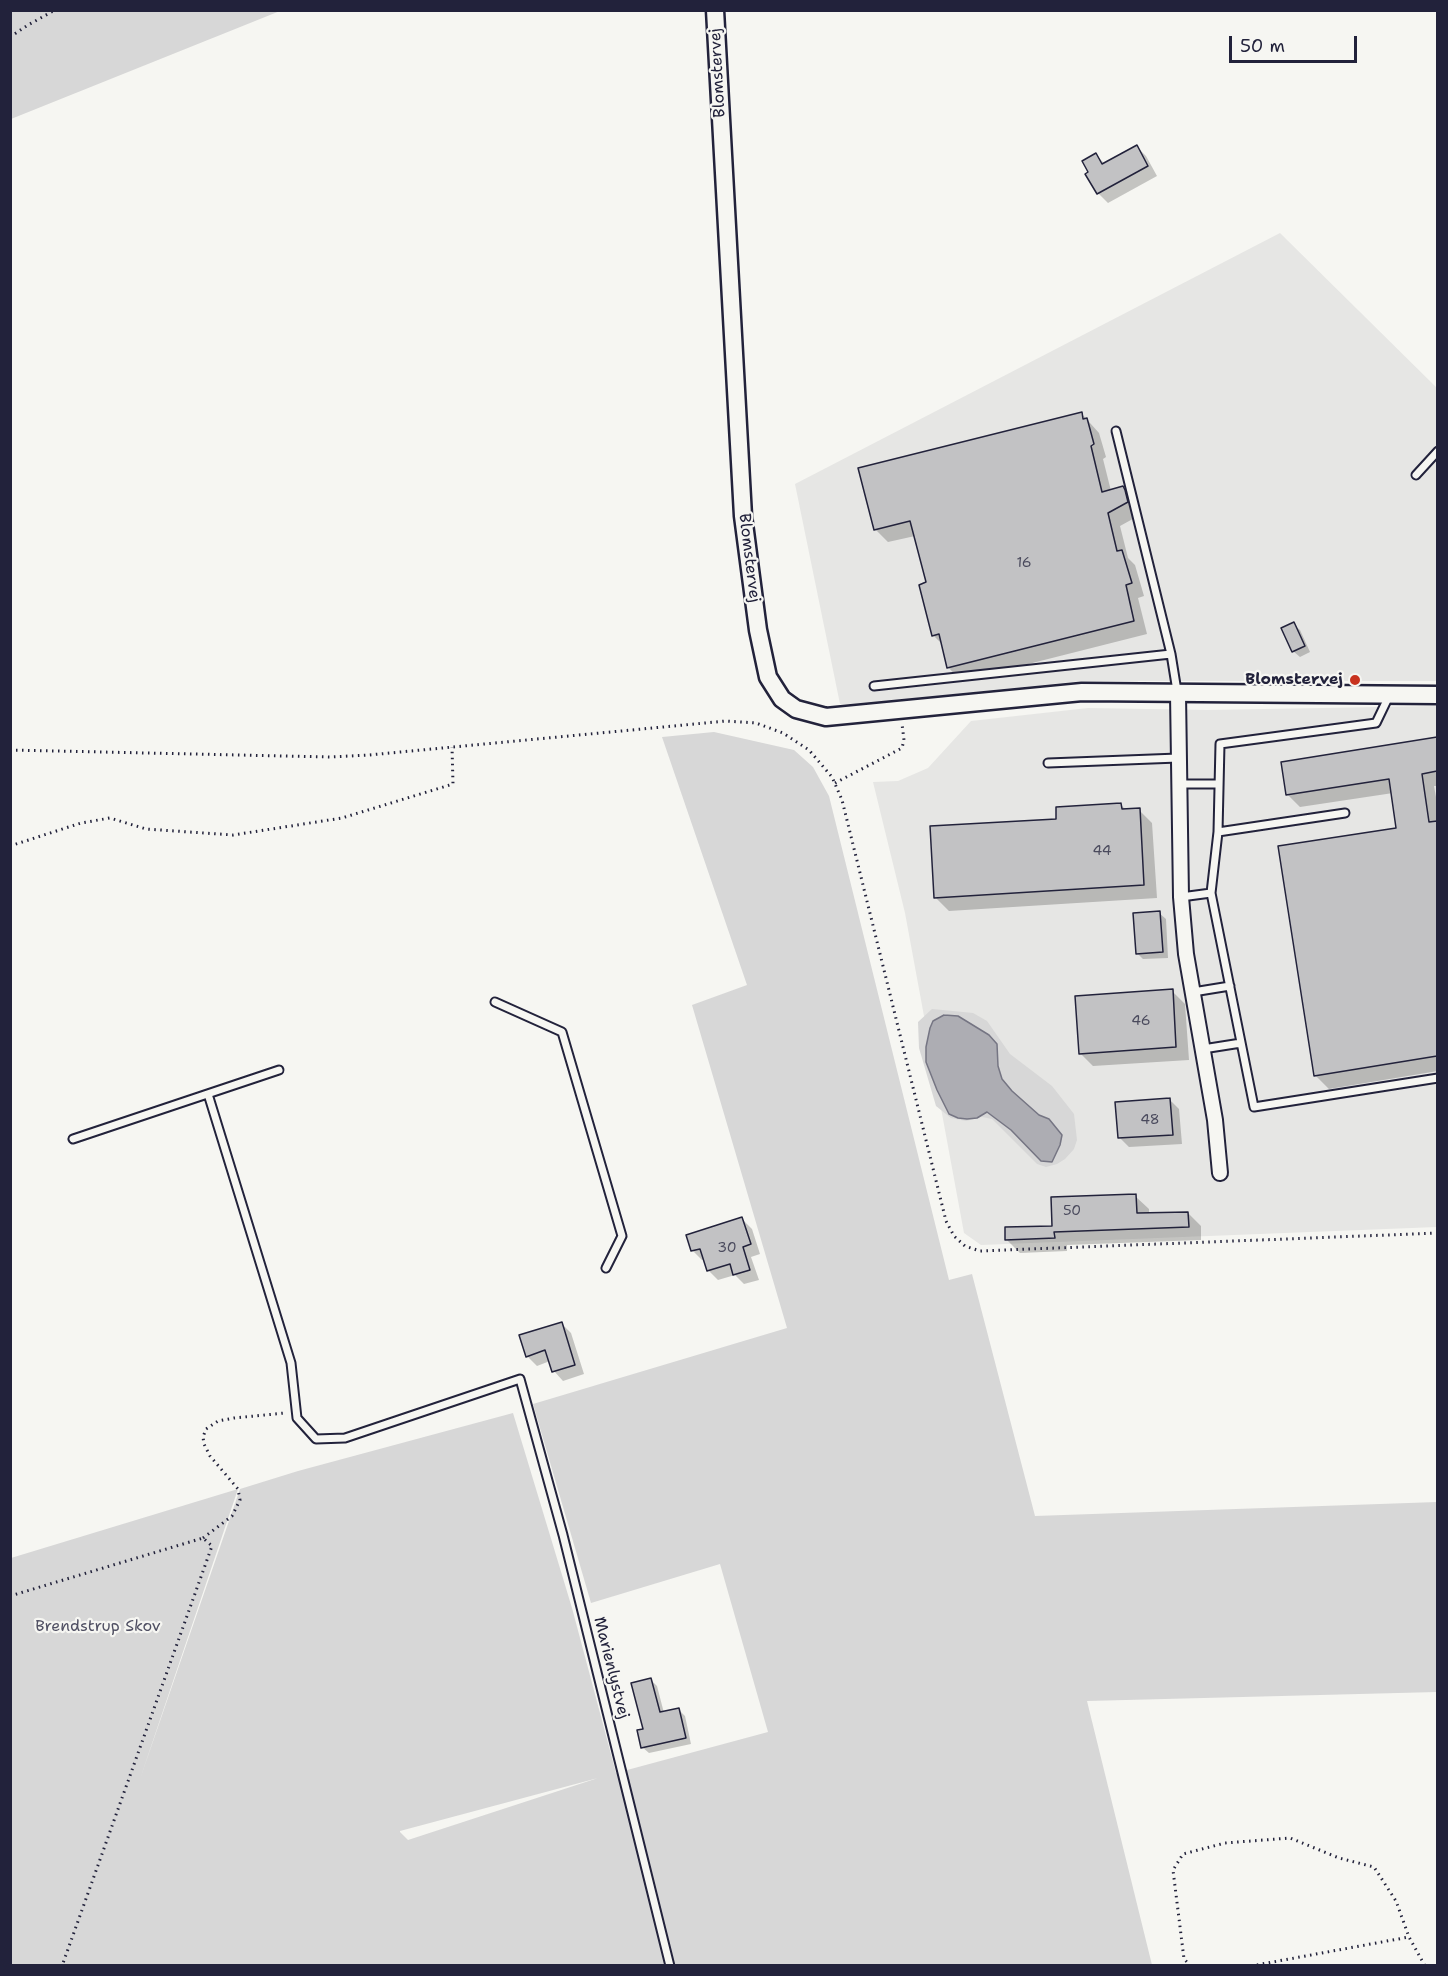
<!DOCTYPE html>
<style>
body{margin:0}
#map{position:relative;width:1448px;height:1976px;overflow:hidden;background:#f6f6f2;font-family:"Shantell Sans",sans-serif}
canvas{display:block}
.frame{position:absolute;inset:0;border:12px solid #22223b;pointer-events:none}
.scale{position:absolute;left:1229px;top:36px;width:128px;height:27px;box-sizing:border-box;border:3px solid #22223b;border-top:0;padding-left:8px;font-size:18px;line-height:21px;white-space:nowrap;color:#22223b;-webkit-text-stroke:4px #f6f6f2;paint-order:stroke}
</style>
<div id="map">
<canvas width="1448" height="1976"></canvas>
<div class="frame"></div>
<div class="scale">50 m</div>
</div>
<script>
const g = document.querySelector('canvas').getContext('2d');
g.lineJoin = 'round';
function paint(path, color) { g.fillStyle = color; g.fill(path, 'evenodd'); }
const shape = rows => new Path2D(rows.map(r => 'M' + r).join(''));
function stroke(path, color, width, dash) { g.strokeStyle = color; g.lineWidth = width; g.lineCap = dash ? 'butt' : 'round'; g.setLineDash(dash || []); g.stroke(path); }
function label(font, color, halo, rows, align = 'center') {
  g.font = font + ' "Shantell Sans",sans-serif'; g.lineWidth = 4.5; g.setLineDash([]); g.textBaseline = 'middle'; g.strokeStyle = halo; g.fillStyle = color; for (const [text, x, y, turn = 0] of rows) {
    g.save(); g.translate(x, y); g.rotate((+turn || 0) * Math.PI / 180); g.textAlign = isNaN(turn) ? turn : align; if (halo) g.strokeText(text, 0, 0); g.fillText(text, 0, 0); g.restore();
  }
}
paint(shape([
 [1280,233,1437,388,1437,681,1082,681,859,704,840,704,795,484],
 [1437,706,1437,1227,981,1245,964,1233,905,913,873,782,898,781,928,768,971,721,1088,708,1207,710]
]), '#e6e6e4');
paint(shape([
 [11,10,280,10,280,11,11,119],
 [714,732,794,750,813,767,829,796,949,1280,972,1274,1035,1516,1437,1502,1437,1692,1087,1701,1152,1965,11,1966,11,1558,238,1489,140,1779,240,1489,298,1471,513,1413,572,1608,616,1773,768,1732,720,1564,591,1603,533,1404,787,1328,692,1005,747,985,662,737],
 [598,1778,408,1840,400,1832,400,1831],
 [932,1009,973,1013,987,1021,1010,1054,1052,1086,1074,1114,1077,1140,1074,1149,1065,1159,1057,1164,1046,1167,1037,1164,992,1119,982,1117,966,1121,951,1118,936,1106,919,1048,918,1022]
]), '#d7d7d7');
const water = shape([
 [944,1015,958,1016,989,1035,997,1044,998,1066,1002,1079,1012,1091,1039,1115,1049,1119,1062,1135,1060,1145,1052,1162,1041,1161,1011,1130,987,1112,977,1118,967,1119,958,1118,949,1114,937,1090,926,1062,926,1047,930,1028,933,1021,944,1015]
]);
paint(water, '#adadb3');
stroke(water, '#757583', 1.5);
paint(shape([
 [1137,147,1146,156,1157,176,1108,203,1098,193,1096,155,1105,164],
 [1081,413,1099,433,1106,457,1103,459,1111,491,1122,488,1136,501,1140,515,1120,526,1128,558,1135,565,1144,596,1138,598,1147,634,961,681,948,667,943,645,934,636,920,586,928,583,915,536,888,542,875,529],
 [1293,624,1300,630,1310,652,1300,657,1293,651],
 [1438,739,1438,786,1434,786,1438,808,1438,1071,1329,1089,1315,1075,1398,829,1393,793,1300,807,1287,794,1282,763],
 [1121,805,1126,810,1139,810,1152,823,1157,898,949,911,936,898,1058,820],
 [1159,913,1166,919,1168,958,1143,959,1137,953],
 [1172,991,1185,1004,1189,1060,1093,1066,1080,1053],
 [1170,1100,1179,1109,1182,1144,1129,1147,1119,1137],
 [1135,1196,1149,1209,1149,1215,1188,1213,1201,1226,1201,1240,1067,1245,1067,1251,1020,1253,1007,1240,1054,1227],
 [742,1219,752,1229,760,1254,751,1257,759,1280,744,1284,735,1275,718,1280,708,1270,705,1259,702,1260,693,1251],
 [561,1323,571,1333,584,1374,563,1381,554,1371,550,1361,537,1366,527,1356],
 [651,1680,657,1686,664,1713,679,1710,685,1716,691,1744,649,1753,642,1747]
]), '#0003');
const building = shape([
 [1137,145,1148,166,1097,194,1085,174,1088,172,1082,161,1096,153,1102,164,1137,145],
 [1082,412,1083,419,1087,418,1094,444,1091,446,1102,492,1123,486,1125,490,1128,502,1108,513,1117,551,1122,550,1132,583,1126,585,1134,621,947,668,939,634,932,636,919,585,926,582,910,521,874,530,858,468,1082,412],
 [1294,622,1305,646,1292,652,1281,628,1294,622],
 [1437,737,1437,771,1422,774,1429,822,1437,821,1437,1056,1314,1076,1278,846,1396,828,1389,779,1286,795,1281,762,1437,737],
 [1121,803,1122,809,1140,808,1144,885,934,898,930,826,1056,819,1056,807,1121,803],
 [1160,911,1163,952,1136,954,1133,913,1160,911],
 [1173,989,1176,1047,1079,1054,1075,996,1173,989],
 [1170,1098,1173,1135,1118,1138,1115,1102,1170,1098],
 [1136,1194,1137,1213,1188,1212,1189,1227,1054,1232,1055,1238,1005,1240,1005,1227,1052,1226,1051,1197,1136,1194],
 [742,1217,751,1244,743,1247,750,1270,733,1275,730,1264,707,1271,700,1249,691,1251,686,1235,742,1217],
 [562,1322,575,1365,552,1372,545,1350,526,1357,519,1335,562,1322],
 [651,1678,660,1712,679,1708,686,1738,641,1748,637,1730,643,1729,631,1683,651,1678]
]);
paint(building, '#c2c2c4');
stroke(building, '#22223b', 1.5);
const service = shape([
 [1116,431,1171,654,1177,691],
 [1416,475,1438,451],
 [874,686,1171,654],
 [1389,696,1376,723,1220,744,1218,832,1211,893,1254,1107,1438,1078],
 [1048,763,1178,758],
 [1178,784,1219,784],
 [1218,832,1345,813],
 [1181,897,1211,893],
 [1193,992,1230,986],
 [495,1002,562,1032,622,1236,606,1268],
 [1203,1049,1241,1043],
 [208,1094,291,1363,297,1418,316,1439,345,1438,520,1379,563,1535,670,1966],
 [73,1139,279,1070]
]);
const minor = shape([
 [1178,694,1181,897,1186,954,1215,1120,1220,1173]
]);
const tertiary = shape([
 [715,10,743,516,758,630,768,677,782,699,796,709,826,717,1082,692,1438,695]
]);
stroke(service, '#22223b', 11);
stroke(minor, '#22223b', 18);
stroke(tertiary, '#22223b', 21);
stroke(shape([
 [10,37,28,25,55,10],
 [10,750,330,757,369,755,726,721,756,723,783,733,809,750,832,777,842,800,946,1221,954,1236,965,1246,980,1251,1438,1233],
 [835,783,902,748,904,740,902,724],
 [10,846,81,823,110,818,146,829,233,835,342,818,453,784,452,747],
 [203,1538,232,1516,240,1500,238,1489,210,1456,204,1444,203,1437,206,1429,218,1421,234,1418,285,1413],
 [10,1596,203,1538,212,1546,62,1966],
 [1191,1966,1184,1959,1173,1870,1183,1854,1225,1843,1290,1838,1339,1858,1374,1867,1396,1901,1409,1937,1425,1966],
 [1251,1966,1409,1937]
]), '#22223b', 3, [1.5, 4.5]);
stroke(service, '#f6f6f2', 7);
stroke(minor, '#f6f6f2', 14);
stroke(tertiary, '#f6f6f2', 16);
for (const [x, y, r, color] of [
 [1355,680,6,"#c8321e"]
]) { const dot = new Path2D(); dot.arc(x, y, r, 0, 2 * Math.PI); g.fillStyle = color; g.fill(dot); stroke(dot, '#f6f6f2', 2); }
label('14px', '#4a4a5d', null, [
 ["16",1024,563],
 ["44",1102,851],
 ["46",1141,1021],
 ["48",1150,1120],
 ["50",1072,1211],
 ["30",727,1248]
]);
label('16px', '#22223b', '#f6f6f2', [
 ["Blomstervej",718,73,-93],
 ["Blomstervej",749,558,83],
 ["Marienlystvej",611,1668,76]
]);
label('bold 16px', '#22223b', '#f6f6f2', [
 ["Blomstervej",1343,680]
], 'right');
label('16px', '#4f4f62', '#f6f6f2', [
 ["Brendstrup Skov",98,1627]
]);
</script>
